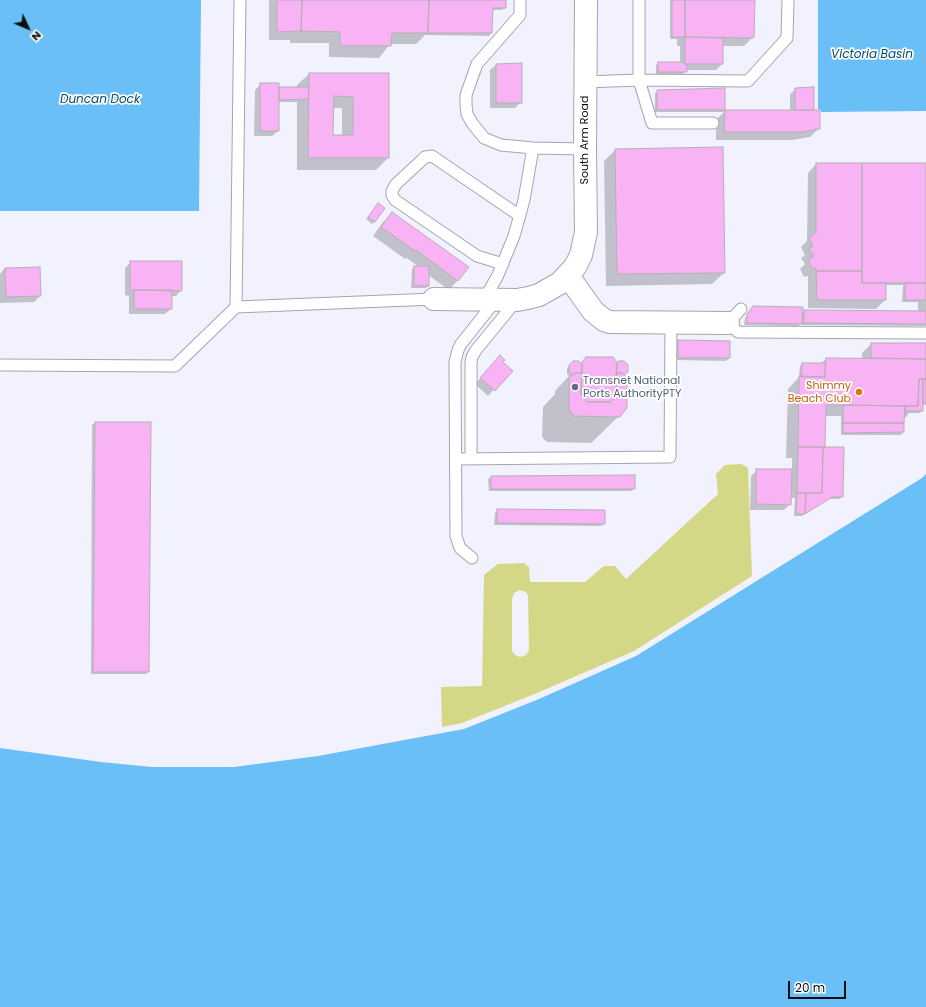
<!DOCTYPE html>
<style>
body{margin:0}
#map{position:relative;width:926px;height:1007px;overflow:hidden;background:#f1f2fd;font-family:Poppins,sans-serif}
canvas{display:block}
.north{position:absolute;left:8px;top:8px;width:40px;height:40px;-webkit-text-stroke:3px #fff;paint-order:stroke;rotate:134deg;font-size:11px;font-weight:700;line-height:16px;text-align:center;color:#0e0e12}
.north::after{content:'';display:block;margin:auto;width:14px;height:18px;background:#0e0e12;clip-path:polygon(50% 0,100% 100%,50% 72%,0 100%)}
.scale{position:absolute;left:788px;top:981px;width:58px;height:18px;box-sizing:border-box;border:2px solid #0e0e12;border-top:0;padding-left:5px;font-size:12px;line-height:14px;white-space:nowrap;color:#0e0e12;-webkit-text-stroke:3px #fff;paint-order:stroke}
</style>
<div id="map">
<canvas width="926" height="1007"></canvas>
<div class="north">N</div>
<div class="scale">20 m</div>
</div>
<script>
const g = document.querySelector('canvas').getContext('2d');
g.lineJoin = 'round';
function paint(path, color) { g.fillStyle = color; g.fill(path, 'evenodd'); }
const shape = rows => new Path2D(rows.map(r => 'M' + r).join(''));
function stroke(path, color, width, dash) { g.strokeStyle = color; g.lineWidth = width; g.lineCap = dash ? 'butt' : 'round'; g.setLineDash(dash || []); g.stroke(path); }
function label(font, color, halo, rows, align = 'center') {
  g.font = font + ' Poppins,sans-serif'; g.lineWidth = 3.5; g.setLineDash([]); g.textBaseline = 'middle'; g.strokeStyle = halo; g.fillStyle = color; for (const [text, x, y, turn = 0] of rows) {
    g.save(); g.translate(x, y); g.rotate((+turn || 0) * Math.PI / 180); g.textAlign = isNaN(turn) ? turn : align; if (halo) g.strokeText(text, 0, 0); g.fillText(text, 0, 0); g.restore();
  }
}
paint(shape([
 [741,464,748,468,752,576,634,651,537,693,462,723,442,727,441,687,482,686,484,575,498,564,524,563,529,567,530,582,585,582,604,566,615,566,626,579,718,494,716,474,725,465],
 [520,590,526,592,528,595,529,650,526,655,520,657,515,655,512,651,512,599,514,593]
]), '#d4d785');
paint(shape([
 [0,0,201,0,199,211,0,211],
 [818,0,926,0,926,111,821,112,821,110,818,109],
 [926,474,926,1007,0,1007,0,748,101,762,152,767,234,767,318,756,464,729,539,699,636,656,922,478]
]), '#6abff7');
paint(shape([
 [269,0,505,0,505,7,502,10,492,10,491,33,489,36,425,35,416,44,390,44,379,58,329,57,329,43,290,43,290,40,269,40],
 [670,0,753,0,753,37,744,46,722,46,722,64,716,70,686,70,683,74,656,74,656,65,658,63,680,63,680,46,677,46,677,39,670,39],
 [496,65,521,102,515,108,490,108,490,70],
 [309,74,388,74,388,158,376,170,297,170,297,102,278,102,278,131,272,136,254,136,255,90,261,84,278,88,297,88,297,85],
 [332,108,342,108,342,136,332,136],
 [724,89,724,111,790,111,790,94,796,89,811,111,819,128,810,137,792,140,716,140,716,120,724,112,655,112,655,93,658,91],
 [615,150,724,273,712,284,606,286,604,161],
 [816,164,926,164,926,326,802,325,802,323,798,326,744,325,745,318,751,310,801,314,804,311,918,312,918,302,902,302,903,285,885,285,885,300,876,309,808,308,808,276,804,277,800,269,805,264,801,258,805,255,801,247,807,241,808,173],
 [378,204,375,221,372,224,366,219],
 [392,214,467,267,457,281,449,290,428,275,428,286,426,288,411,288,412,269,414,267,419,267,407,258,405,259,373,236,383,222],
 [131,262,181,290,176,296,171,296,171,309,165,314,129,314,129,296,125,295,125,268],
 [5,268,40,296,34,302,0,303,0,274],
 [678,341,729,358,726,361,676,360,676,344],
 [871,344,926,344,926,405,922,405,922,411,919,413,909,413,906,417,904,417,903,432,901,435,841,435,841,416,825,416,824,448,842,496,839,499,828,499,802,516,794,516,795,498,790,498,790,504,784,510,750,510,751,476,757,470,792,470,792,458,786,458,788,389,799,377,800,366,802,364,820,364,826,359,862,359,862,353],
 [587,358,616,366,620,362,623,375,619,416,591,443,547,442,542,437,543,407,555,394,555,391,569,376,567,374,567,368,573,362,580,365],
 [495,362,502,362,511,371,488,396,475,384],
 [95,423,150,423,148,672,146,674,91,674,92,425],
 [491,477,634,488,631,491,489,491,488,479],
 [497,510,604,523,601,526,494,525,495,513]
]), '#0003');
const building = shape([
 [277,0,302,0,301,31,277,32,277,0],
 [302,0,429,0,428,33,392,33,391,46,340,46,340,32,301,31,302,0],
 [429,0,506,0,506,8,493,8,492,33,428,33,429,0],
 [672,0,685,0,685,37,672,37,672,0],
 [685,0,755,0,754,38,685,37,685,0],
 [685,37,723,38,723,64,685,64,685,37],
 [658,62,685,62,685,64,687,65,687,72,658,72,658,62],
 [522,63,522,103,496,103,496,64,522,63],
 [309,73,389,73,389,158,308,158,309,73],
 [334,96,353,97,353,135,333,135,334,96],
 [260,83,279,83,279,131,260,131,260,83],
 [279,87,309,87,308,99,279,100,279,87],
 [814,87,814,110,795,110,795,88,814,87],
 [725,88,725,110,657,110,657,90,725,88],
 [725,110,820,110,820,129,801,132,724,132,725,110],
 [723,147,725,273,617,274,615,149,723,147],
 [816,163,862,163,862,271,816,271,816,268,813,269,808,260,814,256,809,249,813,246,809,238,816,233,816,163],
 [862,163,926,163,926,283,862,283,862,163],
 [378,203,385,208,375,222,368,217,378,203],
 [392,212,469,267,458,281,416,250,415,251,381,227,392,212],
 [130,261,182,261,182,291,130,290,130,261],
 [414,266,429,266,429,286,414,286,414,266],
 [40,267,41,296,6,297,5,268,40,267],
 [816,271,862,271,862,283,886,283,886,300,817,300,816,271],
 [905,283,926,283,926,300,905,300,905,283],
 [134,290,172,290,172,309,134,309,134,290],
 [753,306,803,307,802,324,747,323,747,314,753,306],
 [804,310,926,311,926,324,804,323,804,310],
 [678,340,730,341,730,358,678,358,678,340],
 [871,343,926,343,926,359,871,358,871,343],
 [500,355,505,360,503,362,513,371,495,391,480,378,500,355],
 [586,357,613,357,617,362,616,396,610,402,587,402,581,395,582,362,586,357],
 [826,358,926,359,926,379,919,379,918,406,826,405,825,447,798,447,799,376,825,377,826,358],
 [573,361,579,361,582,365,582,373,575,373,573,375,569,371,569,365,573,361],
 [619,361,624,361,628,365,628,372,624,375,622,373,616,373,617,365,619,361],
 [802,363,825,363,825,377,801,377,802,363],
 [575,373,582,373,581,395,587,402,610,402,616,396,616,373,622,373,627,378,627,408,620,417,574,416,569,410,569,378,575,373],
 [919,379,923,379,923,411,905,411,905,406,918,406,919,379],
 [923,379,926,379,926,403,923,403,923,379],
 [843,405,905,406,904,423,843,423,843,405],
 [95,422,151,422,149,672,93,672,95,422],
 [843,423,904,423,904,432,843,433,843,423],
 [798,447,823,447,822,493,797,493,798,447],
 [823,447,844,447,843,497,832,497,805,514,806,493,822,493,823,447],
 [756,469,792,469,791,505,756,504,756,469],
 [635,475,635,489,491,489,491,476,635,475],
 [797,493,806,493,805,514,796,514,797,493],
 [497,509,605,510,605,524,497,523,497,509]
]);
paint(building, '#f8b3f4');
stroke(building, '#b7aeb6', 1);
const service = shape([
 [520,0,520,15,477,64,466,95,466,104,467,114,472,123,484,138,501,145,533,148,585,149],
 [639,0,639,80,652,123,713,123],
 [586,82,639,80,748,81,787,38,788,0],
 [503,264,477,256,395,200,392,195,392,191,396,184,422,160,425,157,432,156,520,216],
 [484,300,498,275,514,236,524,200,533,148],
 [236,307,240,0],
 [741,309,728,323,738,332,926,333],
 [0,365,175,366,236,307,434,299],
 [456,459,670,457,671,323],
 [471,459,471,362,472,357,476,350,517,300],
 [472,558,460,548,456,536,455,362,458,350,461,344,496,300]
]);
const minor = shape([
 [568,276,593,311,604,320,610,322,728,323],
 [434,299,517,300,528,298,539,295,560,283,575,267,581,255,586,232,585,149,586,0]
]);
stroke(service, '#a4a5af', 13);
stroke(minor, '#a4a5af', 24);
stroke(service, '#fff', 11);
stroke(minor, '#fff', 22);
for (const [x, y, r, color] of [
 [575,387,4,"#5c6f8a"],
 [859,392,4,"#e8710a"]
]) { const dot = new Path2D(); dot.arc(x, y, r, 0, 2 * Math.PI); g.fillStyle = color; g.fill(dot); stroke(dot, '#fff', 1.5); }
label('11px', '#0e0e12', '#fff', [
 ["South Arm Road",585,140,-90]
]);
label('11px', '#4e5e75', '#fff', [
 ["Transnet National",583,381],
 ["Ports AuthorityPTY",583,394]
], 'left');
label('11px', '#c56008', '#fff', [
 ["Shimmy",851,386],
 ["Beach Club",851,399]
], 'right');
label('italic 12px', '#044b70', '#fff', [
 ["Victoria Basin",872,55],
 ["Duncan Dock",100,100]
]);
</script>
